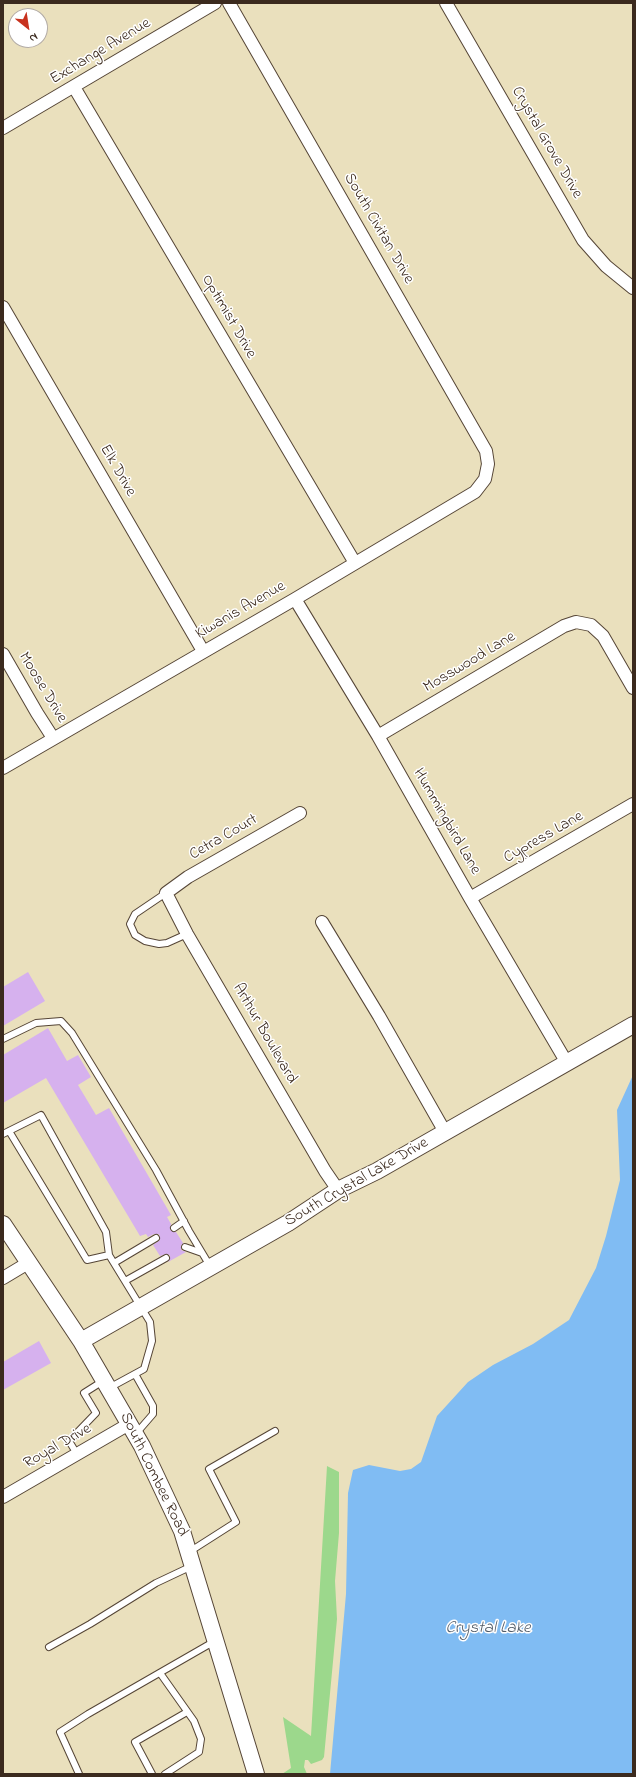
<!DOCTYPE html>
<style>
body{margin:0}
#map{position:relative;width:636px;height:1777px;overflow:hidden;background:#eae0bd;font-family:"Indie Flower",sans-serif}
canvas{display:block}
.frame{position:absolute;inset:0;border:4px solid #3b2a1e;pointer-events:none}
.north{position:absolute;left:8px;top:8px;width:40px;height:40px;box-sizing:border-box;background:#fff;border:1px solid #b1aaa5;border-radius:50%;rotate:150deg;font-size:11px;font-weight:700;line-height:16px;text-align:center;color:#3b2a1e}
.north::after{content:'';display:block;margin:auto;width:14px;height:18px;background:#c8321e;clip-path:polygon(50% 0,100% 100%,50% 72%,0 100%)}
</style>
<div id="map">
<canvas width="636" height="1777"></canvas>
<div class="frame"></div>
<div class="north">N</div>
</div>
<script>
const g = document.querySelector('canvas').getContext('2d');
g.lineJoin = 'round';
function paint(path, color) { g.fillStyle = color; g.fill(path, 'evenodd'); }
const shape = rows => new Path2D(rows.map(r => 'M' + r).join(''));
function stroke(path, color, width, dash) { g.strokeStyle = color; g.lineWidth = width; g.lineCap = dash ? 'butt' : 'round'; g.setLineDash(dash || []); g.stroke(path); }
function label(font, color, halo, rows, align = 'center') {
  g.font = font + ' "Indie Flower",sans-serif'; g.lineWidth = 3; g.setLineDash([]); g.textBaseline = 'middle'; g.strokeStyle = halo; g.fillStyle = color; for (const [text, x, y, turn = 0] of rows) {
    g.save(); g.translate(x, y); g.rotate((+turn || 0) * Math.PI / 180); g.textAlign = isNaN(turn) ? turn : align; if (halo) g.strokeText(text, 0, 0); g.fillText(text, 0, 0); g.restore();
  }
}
paint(shape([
 [327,1466,339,1472,339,1533,335,1581,337,1619,324,1757,322,1760,311,1764,308,1760,305,1760,304,1767,307,1774,282,1774,291,1768,283,1717,311,1736]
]), '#9cd88c');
paint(shape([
 [633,1075,633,1774,330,1774,346,1594,348,1493,353,1470,369,1465,400,1471,411,1469,421,1462,437,1416,468,1382,493,1365,533,1344,569,1320,596,1268,606,1236,620,1180,617,1110]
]), '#80bcf3');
paint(shape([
 [28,972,45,1001,3,1026,3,987],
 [48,1028,67,1061,78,1055,91,1077,78,1085,96,1115,109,1108,171,1215,167,1217,171,1224,170,1230,176,1232,183,1243,181,1246,181,1250,186,1252,168,1262,170,1258,170,1255,166,1254,160,1256,153,1245,160,1240,159,1234,154,1234,148,1237,146,1234,140,1236,46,1078,3,1103,3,1055],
 [39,1341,51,1363,3,1390,3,1362]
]), '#d6b1ee');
const lane = shape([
 [166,893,135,914,130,924,135,935,145,941,159,944,167,943,187,934],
 [3,1039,36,1023,61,1021,72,1033,156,1170,189,1231,210,1266],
 [9,1131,87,1260,109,1255],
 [3,1134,41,1115,106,1232,109,1255,150,1322,152,1341,144,1369,109,1388],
 [174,1228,184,1221],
 [185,1247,202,1253],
 [114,1263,156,1238],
 [125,1281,166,1258],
 [135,1374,153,1406,153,1414,140,1429,135,1432],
 [77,1454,69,1441,96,1413,84,1393,103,1381],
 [189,1552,236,1522,209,1469,275,1431],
 [49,1647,90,1624,156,1583,192,1566],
 [160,1673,194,1721,201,1739,199,1752,165,1774],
 [79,1774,60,1732,88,1714,215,1641],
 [152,1774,135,1742,187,1712]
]);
const street = shape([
 [446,3,583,240,606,266,633,288],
 [74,87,355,563],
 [3,128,215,3],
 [3,307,203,651],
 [295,599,378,736,470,898,567,1063],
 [3,654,37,713,53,738],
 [378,736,564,626,576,622,591,625,603,636,633,688],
 [3,768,295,599,475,492,485,479,488,464,486,451,229,3],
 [300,813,188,877,166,893,187,934,325,1171,338,1190],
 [470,898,633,804],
 [322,922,379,1016,445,1132],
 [3,1278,28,1263],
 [3,1497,129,1424]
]);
const secondary = shape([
 [3,1224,81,1341,142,1446,182,1531,256,1774],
 [81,1341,288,1223,338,1190,377,1171,633,1025]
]);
stroke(lane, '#554536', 8);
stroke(street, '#554536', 14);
stroke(secondary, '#554536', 18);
stroke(lane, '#fff', 6);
stroke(street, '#fff', 12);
stroke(secondary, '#fff', 16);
label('16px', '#3b2a1e', '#fff', [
 ["Exchange Avenue",101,52,-31],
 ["Crystal Grove Drive",546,143,60],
 ["South Civitan Drive",378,229,60],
 ["Optimist Drive",228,317,60],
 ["Elk Drive",117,471,60],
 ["Kiwanis Avenue",241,611,-30],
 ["Mosswood Lane",470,663,-31],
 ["Moose Drive",42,688,59],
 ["Hummingbird Lane",446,822,60],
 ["Cetra Court",224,838,-30],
 ["Cypress Lane",544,838,-30],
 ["Arthur Boulevard",264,1034,60],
 ["South Crystal Lake Drive",357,1183,-30],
 ["Royal Drive",58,1447,-30],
 ["South Combee Road",153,1475,64]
]);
label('italic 17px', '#535d69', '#fff', [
 ["Crystal Lake",488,1629]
]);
</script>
